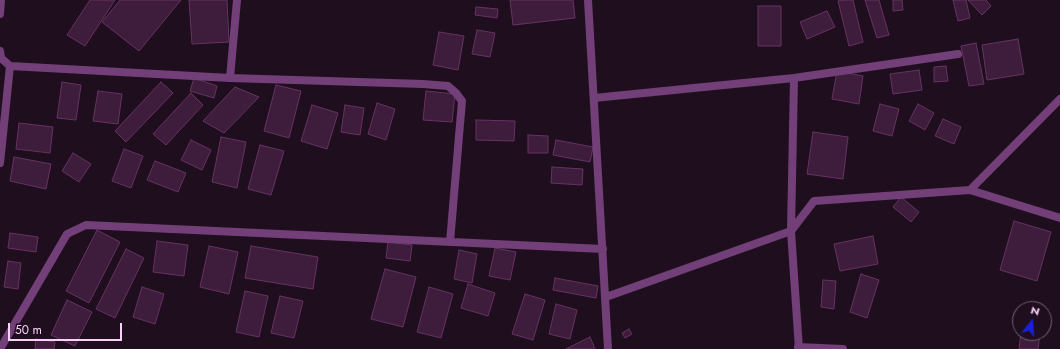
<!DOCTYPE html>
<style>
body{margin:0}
#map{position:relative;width:1060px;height:349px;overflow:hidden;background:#1f0f1e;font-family:Jost,sans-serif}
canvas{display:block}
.north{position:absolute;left:1012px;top:301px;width:40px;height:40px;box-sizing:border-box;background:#1f0f1e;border:1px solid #765d76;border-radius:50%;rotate:17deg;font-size:11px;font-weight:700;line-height:16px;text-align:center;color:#f9d2fa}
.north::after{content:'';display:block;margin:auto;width:14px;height:18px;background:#1a1fde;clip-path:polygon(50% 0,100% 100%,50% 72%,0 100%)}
.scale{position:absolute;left:8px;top:323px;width:114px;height:18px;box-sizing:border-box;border:2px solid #f9d2fa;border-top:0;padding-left:5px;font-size:12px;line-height:14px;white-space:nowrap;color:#f9d2fa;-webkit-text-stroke:3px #1f0f1e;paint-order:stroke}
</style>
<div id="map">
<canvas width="1060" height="349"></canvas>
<div class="north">N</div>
<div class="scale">50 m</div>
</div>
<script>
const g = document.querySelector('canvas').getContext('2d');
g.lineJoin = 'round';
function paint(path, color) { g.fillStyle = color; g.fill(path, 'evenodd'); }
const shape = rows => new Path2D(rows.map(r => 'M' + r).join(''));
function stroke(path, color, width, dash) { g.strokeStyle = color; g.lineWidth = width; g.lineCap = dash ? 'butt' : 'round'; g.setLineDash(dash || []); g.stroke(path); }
const building = shape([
 [90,0,115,0,85,46,67,35,90,0],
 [120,0,181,0,139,51,102,22,120,0],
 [189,0,227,0,229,42,192,44,189,0],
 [510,0,573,0,575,18,513,25,510,0],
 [842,0,853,0,863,42,849,46,838,1,842,0],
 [865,0,879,0,889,35,877,38,865,0],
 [893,0,902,0,903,10,893,11,893,0],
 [953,0,966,0,970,18,958,21,953,0],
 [968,0,986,0,991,6,982,15,968,0],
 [758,6,781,6,781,46,758,46,758,6],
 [476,7,498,9,497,18,475,15,476,7],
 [827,11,835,27,807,39,800,22,827,11],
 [477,30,495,33,490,57,472,54,477,30],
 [439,32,464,36,458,70,433,65,439,32],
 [1018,39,1024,74,987,80,982,45,1018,39],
 [976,43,984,84,969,86,961,46,976,43],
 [946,66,948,81,934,82,934,67,946,66],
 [919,70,922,90,893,94,890,74,919,70],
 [837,71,863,76,859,104,832,99,837,71],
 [194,78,217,86,214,98,190,91,194,78],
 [62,82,81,85,76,120,57,118,62,82],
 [161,82,173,93,126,142,115,131,161,82],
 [276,85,301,91,289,138,264,131,276,85],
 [235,87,259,97,224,133,203,121,235,87],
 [98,91,122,94,118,124,93,121,98,91],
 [426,91,455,94,452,122,423,120,426,91],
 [191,93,203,105,166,145,153,134,191,93],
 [377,103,395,109,386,140,368,134,377,103],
 [880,104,899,109,892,136,873,131,880,104],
 [918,104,934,113,925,130,909,121,918,104],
 [312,105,338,113,327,149,301,141,312,105],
 [345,105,364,108,360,135,341,132,345,105],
 [943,119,961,127,954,144,935,136,943,119],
 [476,120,515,121,514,141,476,140,476,120],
 [19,123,53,127,50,153,16,149,19,123],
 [813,132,848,137,843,179,807,174,813,132],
 [528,135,548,136,548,153,528,153,528,135],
 [221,137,246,142,237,188,212,182,221,137],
 [191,140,211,150,202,170,181,160,191,140],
 [556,140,593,147,590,162,553,155,556,140],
 [260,145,284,151,271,195,248,189,260,145],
 [124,149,143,156,131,188,112,181,124,149],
 [73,153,91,164,79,182,62,171,73,153],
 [14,157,51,164,46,189,10,181,14,157],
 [155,161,186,173,178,192,147,180,155,161],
 [552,167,583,169,582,185,551,183,552,167],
 [901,197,919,212,911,222,893,207,901,197],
 [1014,221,1051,232,1037,281,1000,270,1014,221],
 [97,230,120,242,89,303,66,291,97,230],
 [10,233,38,237,36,252,8,248,10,233],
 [873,236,878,264,840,271,834,244,873,236],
 [157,241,188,245,184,276,153,272,157,241],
 [388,242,412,245,410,261,386,258,388,242],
 [209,246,238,252,229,294,200,287,209,246],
 [251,246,318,257,313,289,245,278,251,246],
 [495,248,516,252,510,280,489,276,495,248],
 [126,249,144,258,115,318,96,309,126,249],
 [459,250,477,254,472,283,454,279,459,250],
 [8,261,21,263,18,289,4,287,8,261],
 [385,269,416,277,403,327,371,319,385,269],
 [861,274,879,280,867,318,850,312,861,274],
 [555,278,598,286,596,298,553,290,555,278],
 [823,280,836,281,834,309,821,307,823,280],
 [468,284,495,293,488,316,461,308,468,284],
 [142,287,164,294,155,324,133,317,142,287],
 [429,287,453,294,441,338,417,332,429,287],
 [245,291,268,296,259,337,236,332,245,291],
 [525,294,545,300,533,340,512,334,525,294],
 [280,296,303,301,294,338,271,333,280,296],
 [67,300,92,312,75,346,51,335,67,300],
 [556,304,577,310,570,339,549,334,556,304],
 [629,329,632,334,625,338,622,333,629,329],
 [1021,333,1040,333,1038,349,1019,349,1021,333],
 [590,337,595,349,566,349,590,337],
 [36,339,55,342,54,349,35,349,36,339]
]);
paint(building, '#3d1d3b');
stroke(building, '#673263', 1);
stroke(shape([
 [588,0,608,349],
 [0,14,1,0],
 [0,51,1,58,10,66],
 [230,78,237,0],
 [794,78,791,231,799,349],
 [594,98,794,78,958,54],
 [0,163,10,66,230,78,423,84,448,86,456,93,462,101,450,242],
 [970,190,1060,99],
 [606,297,791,231,814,201,970,190,1060,218],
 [798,347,843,349],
 [0,349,67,234,86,225,603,249]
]), '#733f78', 8);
</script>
